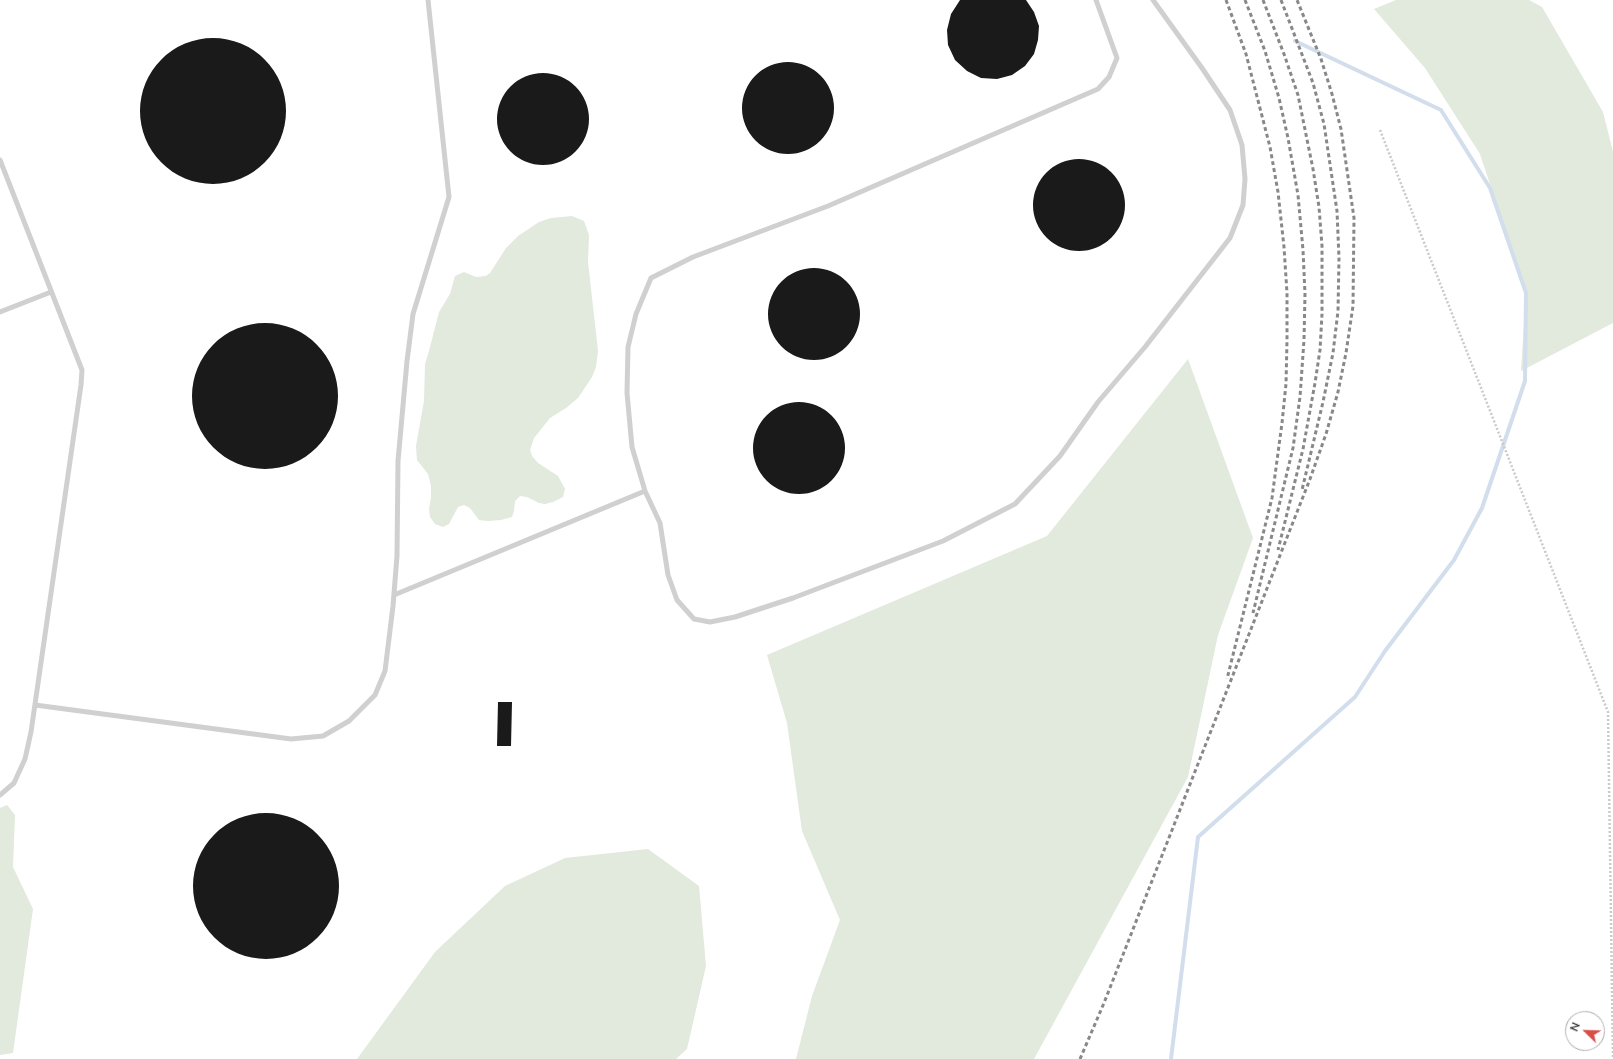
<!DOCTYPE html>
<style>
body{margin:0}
#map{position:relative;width:1613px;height:1059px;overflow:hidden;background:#fff;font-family:Mulish,sans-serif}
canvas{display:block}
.north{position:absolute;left:1565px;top:1011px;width:40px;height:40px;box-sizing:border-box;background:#fff;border:1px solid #adadad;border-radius:50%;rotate:293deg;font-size:11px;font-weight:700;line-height:16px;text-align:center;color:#333}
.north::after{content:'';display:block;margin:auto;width:14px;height:18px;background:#d84f47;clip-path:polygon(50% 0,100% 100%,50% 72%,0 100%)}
</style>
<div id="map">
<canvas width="1613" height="1059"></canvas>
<div class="north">N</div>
</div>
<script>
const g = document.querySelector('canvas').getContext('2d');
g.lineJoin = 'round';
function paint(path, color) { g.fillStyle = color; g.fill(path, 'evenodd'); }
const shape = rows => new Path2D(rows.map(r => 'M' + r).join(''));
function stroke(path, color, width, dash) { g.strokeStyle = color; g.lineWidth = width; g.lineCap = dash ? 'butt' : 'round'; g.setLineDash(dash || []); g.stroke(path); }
paint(shape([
 [1396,0,1529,0,1542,7,1603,112,1613,152,1613,323,1521,371,1526,293,1480,154,1425,68,1374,9],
 [572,216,584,221,589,235,588,262,598,351,596,367,592,377,578,398,566,408,550,418,534,438,530,450,532,456,538,463,558,476,565,489,563,497,553,502,545,504,539,503,527,497,520,496,515,501,514,511,512,517,501,520,488,521,479,520,470,508,464,505,458,507,449,524,443,527,435,524,430,517,429,509,431,497,431,486,428,474,417,460,416,446,424,401,425,364,429,351,439,312,450,294,455,276,464,272,476,277,486,276,490,273,506,248,518,236,539,222,551,218],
 [1188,359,1253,538,1218,635,1188,777,1034,1059,796,1059,812,996,840,920,802,831,787,723,767,655,1047,536],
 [7,805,15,815,13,867,33,909,13,1053,0,1055,0,808],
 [648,849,699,886,706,966,687,1049,676,1059,357,1059,435,952,505,886,565,858]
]), '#e2e9dd');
stroke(shape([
 [1171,1059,1198,837,1355,697,1385,651,1454,560,1482,508,1525,381,1526,293,1490,188,1441,110,1295,41]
]), '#d2deeb', 4);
paint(shape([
 [960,0,1026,0,1034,12,1039,26,1038,40,1034,54,1025,66,1012,75,997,79,981,78,967,71,955,60,948,45,947,30,951,14],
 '140 111a73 73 0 1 1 146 0a73 73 0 1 1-146 0Z',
 '742 108a46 46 0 1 1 92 0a46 46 0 1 1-92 0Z',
 '497 119a46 46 0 1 1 92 0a46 46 0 1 1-92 0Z',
 '1033 205a46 46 0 1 1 92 0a46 46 0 1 1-92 0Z',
 '768 314a46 46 0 1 1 92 0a46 46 0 1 1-92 0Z',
 '192 396a73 73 0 1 1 146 0a73 73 0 1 1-146 0Z',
 '753 448a46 46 0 1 1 92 0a46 46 0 1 1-92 0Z',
 [498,702,512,702,511,746,497,746],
 '193 886a73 73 0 1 1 146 0a73 73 0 1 1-146 0Z'
]), '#1a1a1a');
stroke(shape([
 [1380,130,1608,712,1613,1059]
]), '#cacaca', 2.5, [2, 2]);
stroke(shape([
 [1096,0,1117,58,1109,77,1098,89,828,206,693,257,651,278,636,314,628,347,627,393,632,447,645,491,660,523,668,575,677,600,694,619,710,622,735,617,793,598,943,541,1015,504,1060,456,1098,402,1145,347,1230,238,1243,205,1245,179,1242,145,1230,110,1202,68,1153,0],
 [0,160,82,370,81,385,31,732,25,759,14,783,0,795],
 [0,312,51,292],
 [394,595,645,491],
 [35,705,291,739,323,736,349,721,375,695,385,671,393,606,397,556,398,461,407,361,413,314,449,197,428,0]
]), '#d0d0d0', 5);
stroke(shape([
 [1226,0,1246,54,1270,147,1278,192,1284,247,1287,293,1287,340,1286,384,1282,423,1272,498,1227,679],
 [1245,0,1265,51,1279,98,1288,138,1298,195,1303,250,1305,294,1304,340,1300,397,1293,448,1253,613],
 [1263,0,1284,54,1298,95,1313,169,1319,207,1322,246,1322,314,1320,350,1315,383,1303,449,1278,550],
 [1281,0,1313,83,1324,124,1337,211,1339,258,1338,311,1333,353,1323,402,1302,490],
 [1080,1059,1104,1003,1310,479,1326,434,1338,392,1346,353,1353,306,1354,218,1341,129,1332,94,1321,59,1297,0]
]), '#888', 3, [4, 3]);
</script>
